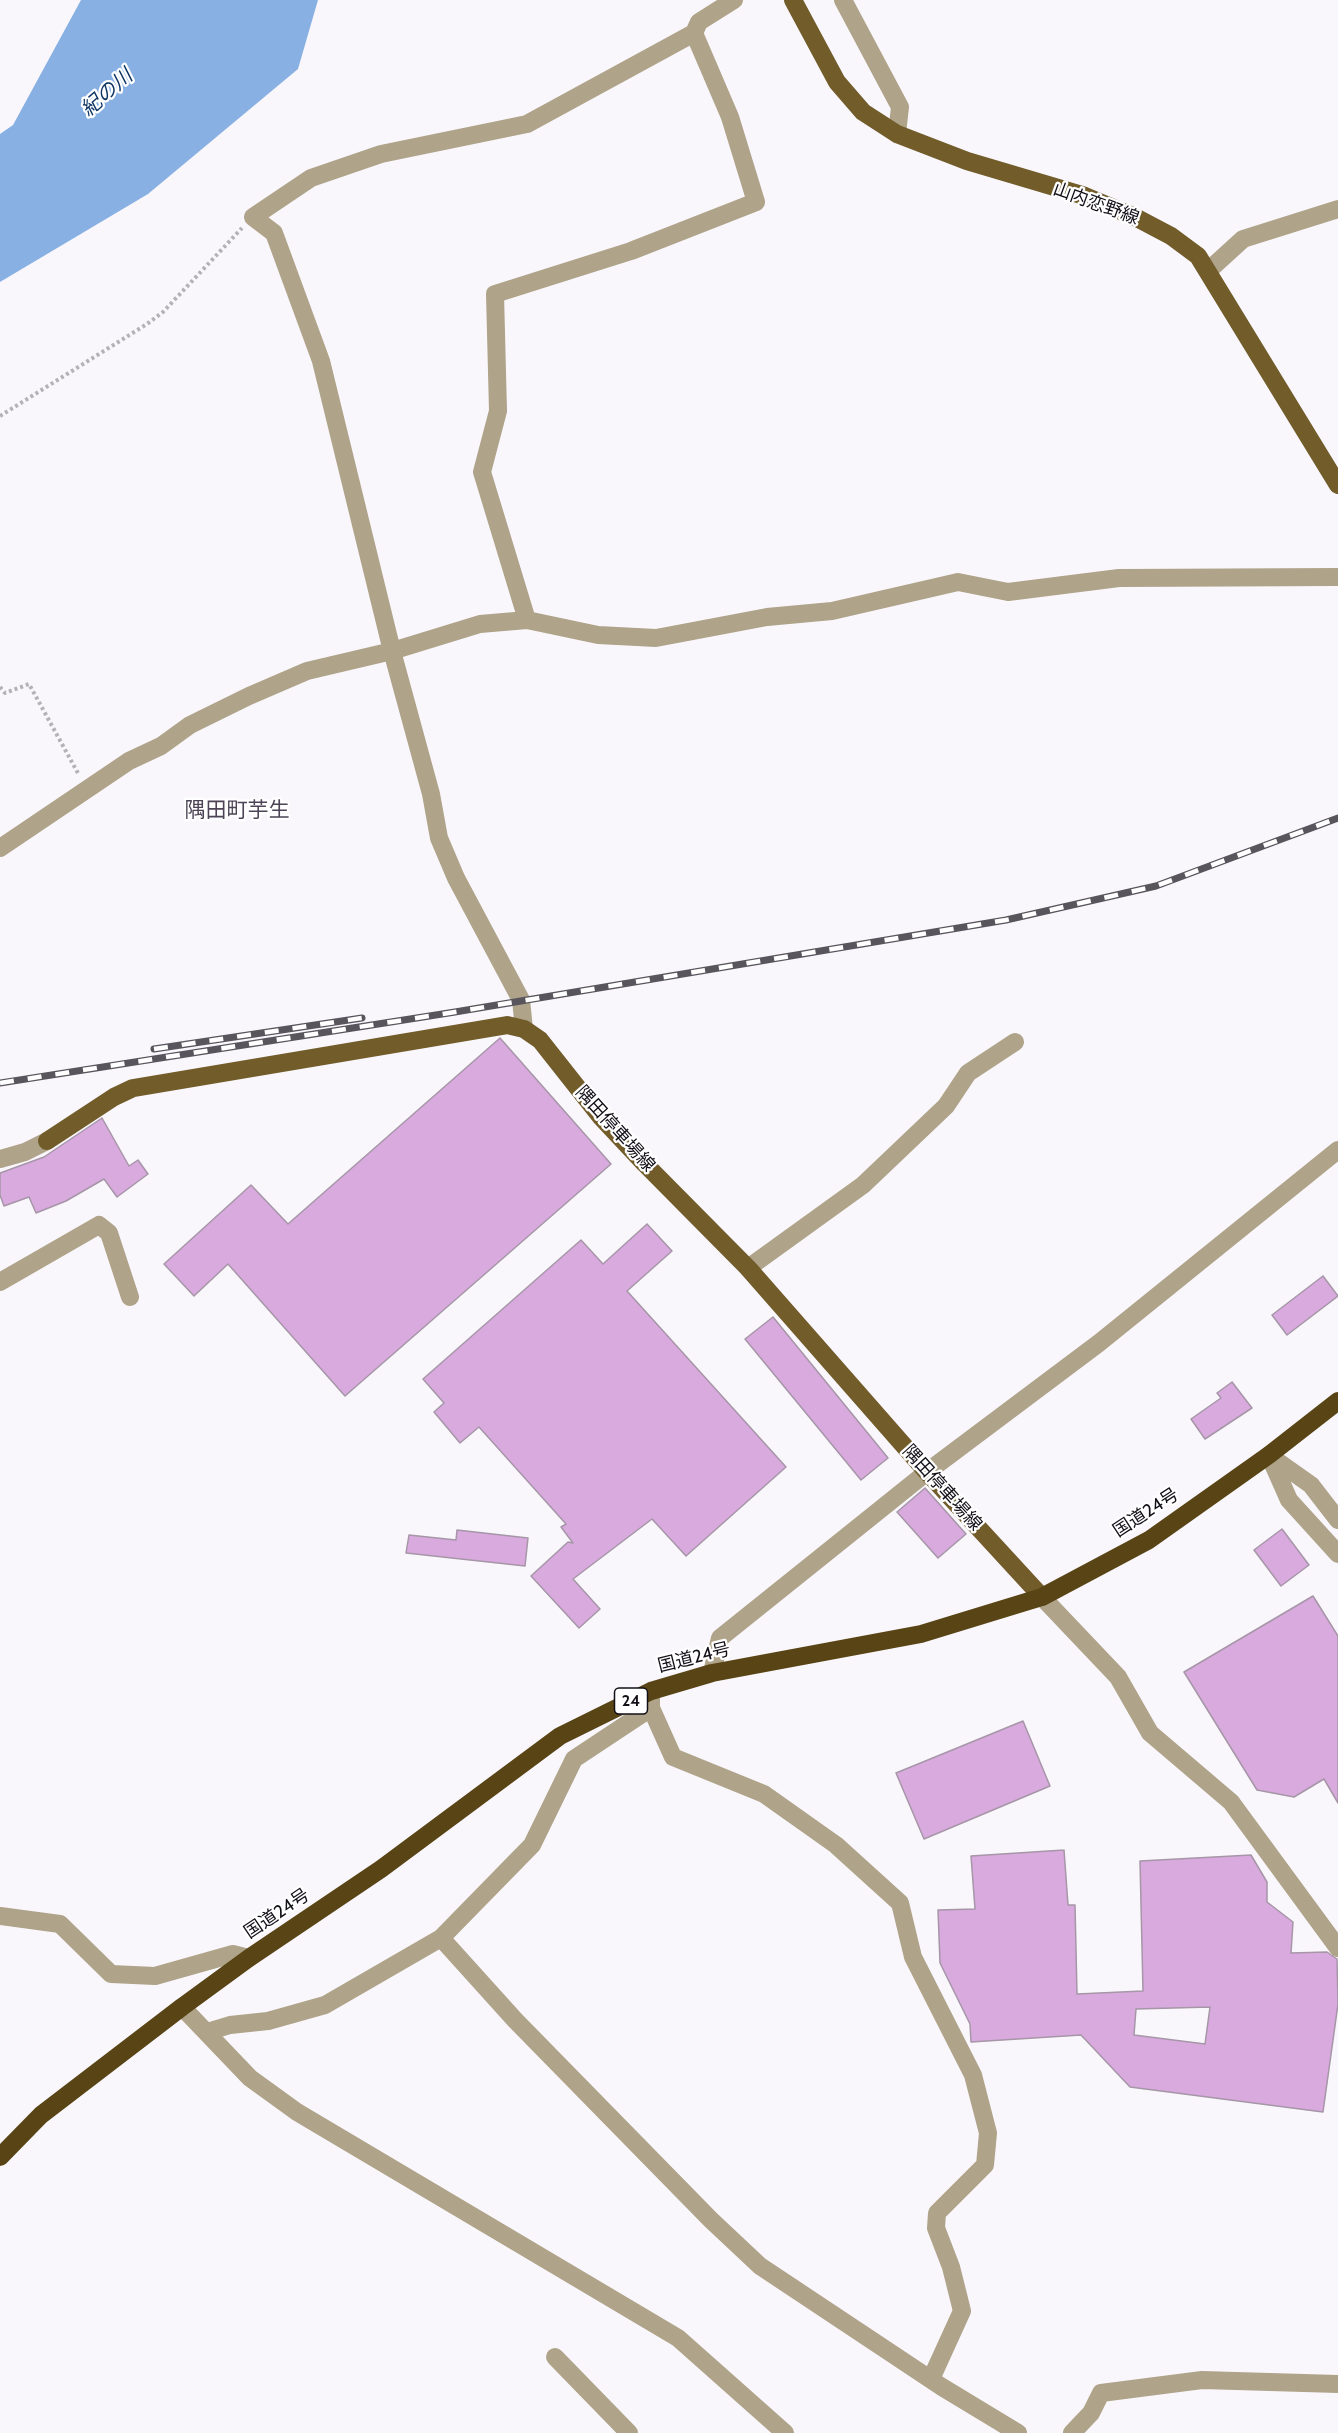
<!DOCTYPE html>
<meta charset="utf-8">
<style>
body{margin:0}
canvas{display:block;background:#f9f7fc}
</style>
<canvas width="1338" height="2433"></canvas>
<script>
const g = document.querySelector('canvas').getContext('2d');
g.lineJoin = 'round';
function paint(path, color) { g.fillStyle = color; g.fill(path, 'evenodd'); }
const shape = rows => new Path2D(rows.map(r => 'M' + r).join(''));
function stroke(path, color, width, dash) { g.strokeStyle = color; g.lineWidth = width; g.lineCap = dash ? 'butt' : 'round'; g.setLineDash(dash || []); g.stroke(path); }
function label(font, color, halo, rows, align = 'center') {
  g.font = font + ' Cabin,"Noto Sans JP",sans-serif'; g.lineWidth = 4.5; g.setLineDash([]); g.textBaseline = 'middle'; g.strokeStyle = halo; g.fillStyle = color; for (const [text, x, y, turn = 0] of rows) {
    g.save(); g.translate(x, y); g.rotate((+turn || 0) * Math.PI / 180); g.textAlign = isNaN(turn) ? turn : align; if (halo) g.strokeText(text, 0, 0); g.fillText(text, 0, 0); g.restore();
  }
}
paint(shape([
 [81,0,318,0,298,69,148,194,0,282,0,134,13,125]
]), '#88b0e3');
const building = shape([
 [500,1038,611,1164,345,1396,228,1264,194,1296,164,1264,251,1185,288,1224,500,1038],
 [102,1118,129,1166,138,1160,148,1174,117,1197,104,1179,66,1201,36,1213,29,1197,4,1206,0,1195,0,1173,44,1157,102,1118],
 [647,1224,672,1251,627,1291,786,1467,686,1556,652,1519,573,1579,600,1609,579,1628,531,1576,568,1542,573,1543,561,1527,566,1524,479,1427,460,1443,434,1412,444,1403,423,1379,581,1240,603,1264,647,1224],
 [1323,1276,1338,1296,1287,1335,1272,1315,1323,1276],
 [773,1317,888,1458,861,1480,745,1339,773,1317],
 [1232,1382,1252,1408,1205,1439,1191,1419,1221,1398,1217,1393,1232,1382],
 [925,1488,966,1534,938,1558,897,1512,925,1488],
 [1282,1529,1309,1565,1281,1586,1254,1550,1282,1529],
 [457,1530,528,1538,525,1566,406,1553,409,1535,456,1540,457,1530],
 [1313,1596,1338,1636,1338,1803,1324,1779,1294,1797,1257,1790,1184,1672,1313,1596],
 [1023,1721,1050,1786,924,1839,896,1773,1023,1721],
 [1064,1850,1068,1905,1075,1905,1077,1994,1143,1991,1140,1861,1251,1855,1267,1882,1267,1902,1293,1922,1291,1953,1327,1952,1337,1959,1338,2004,1323,2112,1130,2087,1081,2035,971,2042,970,2024,940,1963,938,1910,975,1909,971,1856,1064,1850],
 [1210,2007,1205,2044,1134,2035,1136,2009,1210,2007]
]);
paint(building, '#d8aadd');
stroke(building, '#a696a8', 1.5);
stroke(shape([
 [0,416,147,324,163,312,242,228],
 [0,687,5,693,29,684,79,775]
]), '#b4b1b7', 4, [3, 3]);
stroke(shape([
 [843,0,900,107,897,134],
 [1209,270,1243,239,1338,209],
 [527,620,482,472,498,411,495,294,631,251,756,202,730,117,694,33,699,22,734,0],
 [0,848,129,761,161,746,190,725,249,696,307,671,392,651,480,624,527,620,598,635,656,638,767,617,832,611,958,582,1008,592,1119,578,1338,577],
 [524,1029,521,1000,456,878,439,838,431,794,392,651,321,361,274,233,253,217,311,178,381,154,527,124,694,33],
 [0,1159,25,1152,47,1141],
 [748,1268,863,1185,946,1106,968,1073,1015,1042],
 [0,1282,99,1225,109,1233,130,1297],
 [1269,1455,1289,1500,1338,1554],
 [1270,1456,1311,1485,1338,1520],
 [1042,1597,1118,1677,1150,1733,1231,1802,1338,1948],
 [712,1673,720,1638,927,1472,1099,1343,1338,1150],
 [651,1708,673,1757,764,1794,836,1845,900,1903,913,1957,973,2075,988,2133,985,2165,937,2213,936,2228,951,2267,962,2311,931,2379],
 [0,1916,60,1924,111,1974,155,1976,233,1954,249,1958],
 [441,1938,515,2020,711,2220,760,2266,942,2387,1018,2433],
 [182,2007,250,2078,297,2112,678,2338,785,2433],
 [207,2032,230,2025,268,2021,325,2005,441,1938,532,1845,574,1759,651,1708,651,1696],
 [555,2357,629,2433],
 [1072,2433,1091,2413,1101,2393,1202,2380,1338,2384]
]), '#afa389', 18);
stroke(shape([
 [793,0,837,82,863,112,897,134,967,161,1085,196,1135,217,1171,236,1198,256,1338,485],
 [47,1141,114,1097,133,1088,507,1025,524,1029,540,1040,600,1116,645,1164,748,1268,927,1472,1042,1597]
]), '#715c2a', 18);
stroke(shape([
 [0,2157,41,2115,182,2007,249,1958,381,1869,560,1736,651,1691,712,1673,921,1634,1042,1597,1149,1540,1269,1455,1338,1401]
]), '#584414', 18);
const rail = shape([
 [154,1049,362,1018],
 [0,1083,455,1012,1006,920,1156,886,1338,818]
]);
stroke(rail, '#59555d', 7);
stroke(rail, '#fff', 4.5, [14]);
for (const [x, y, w] of [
 [631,1701,33]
]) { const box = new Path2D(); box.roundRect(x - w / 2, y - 13, w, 26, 4.5); g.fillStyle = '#fff'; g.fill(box); stroke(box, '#130f17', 1.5); }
label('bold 16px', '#130f17', null, [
 ["24",631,1701]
]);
label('18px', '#130f17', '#fff', [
 ["山内恋野線",1096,204,20],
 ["隅田停車場線",615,1129,48],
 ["隅田停車場線",942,1488,48],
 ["国道24号",1146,1513,-33],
 ["国道24号",694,1658,-14],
 ["国道24号",277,1914,-34]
]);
label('italic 20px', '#0d3463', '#fff', [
 ["紀の川",107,93,-41]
]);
label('21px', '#4d4557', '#fff', [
 ["隅田町芋生",237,811]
]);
</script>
